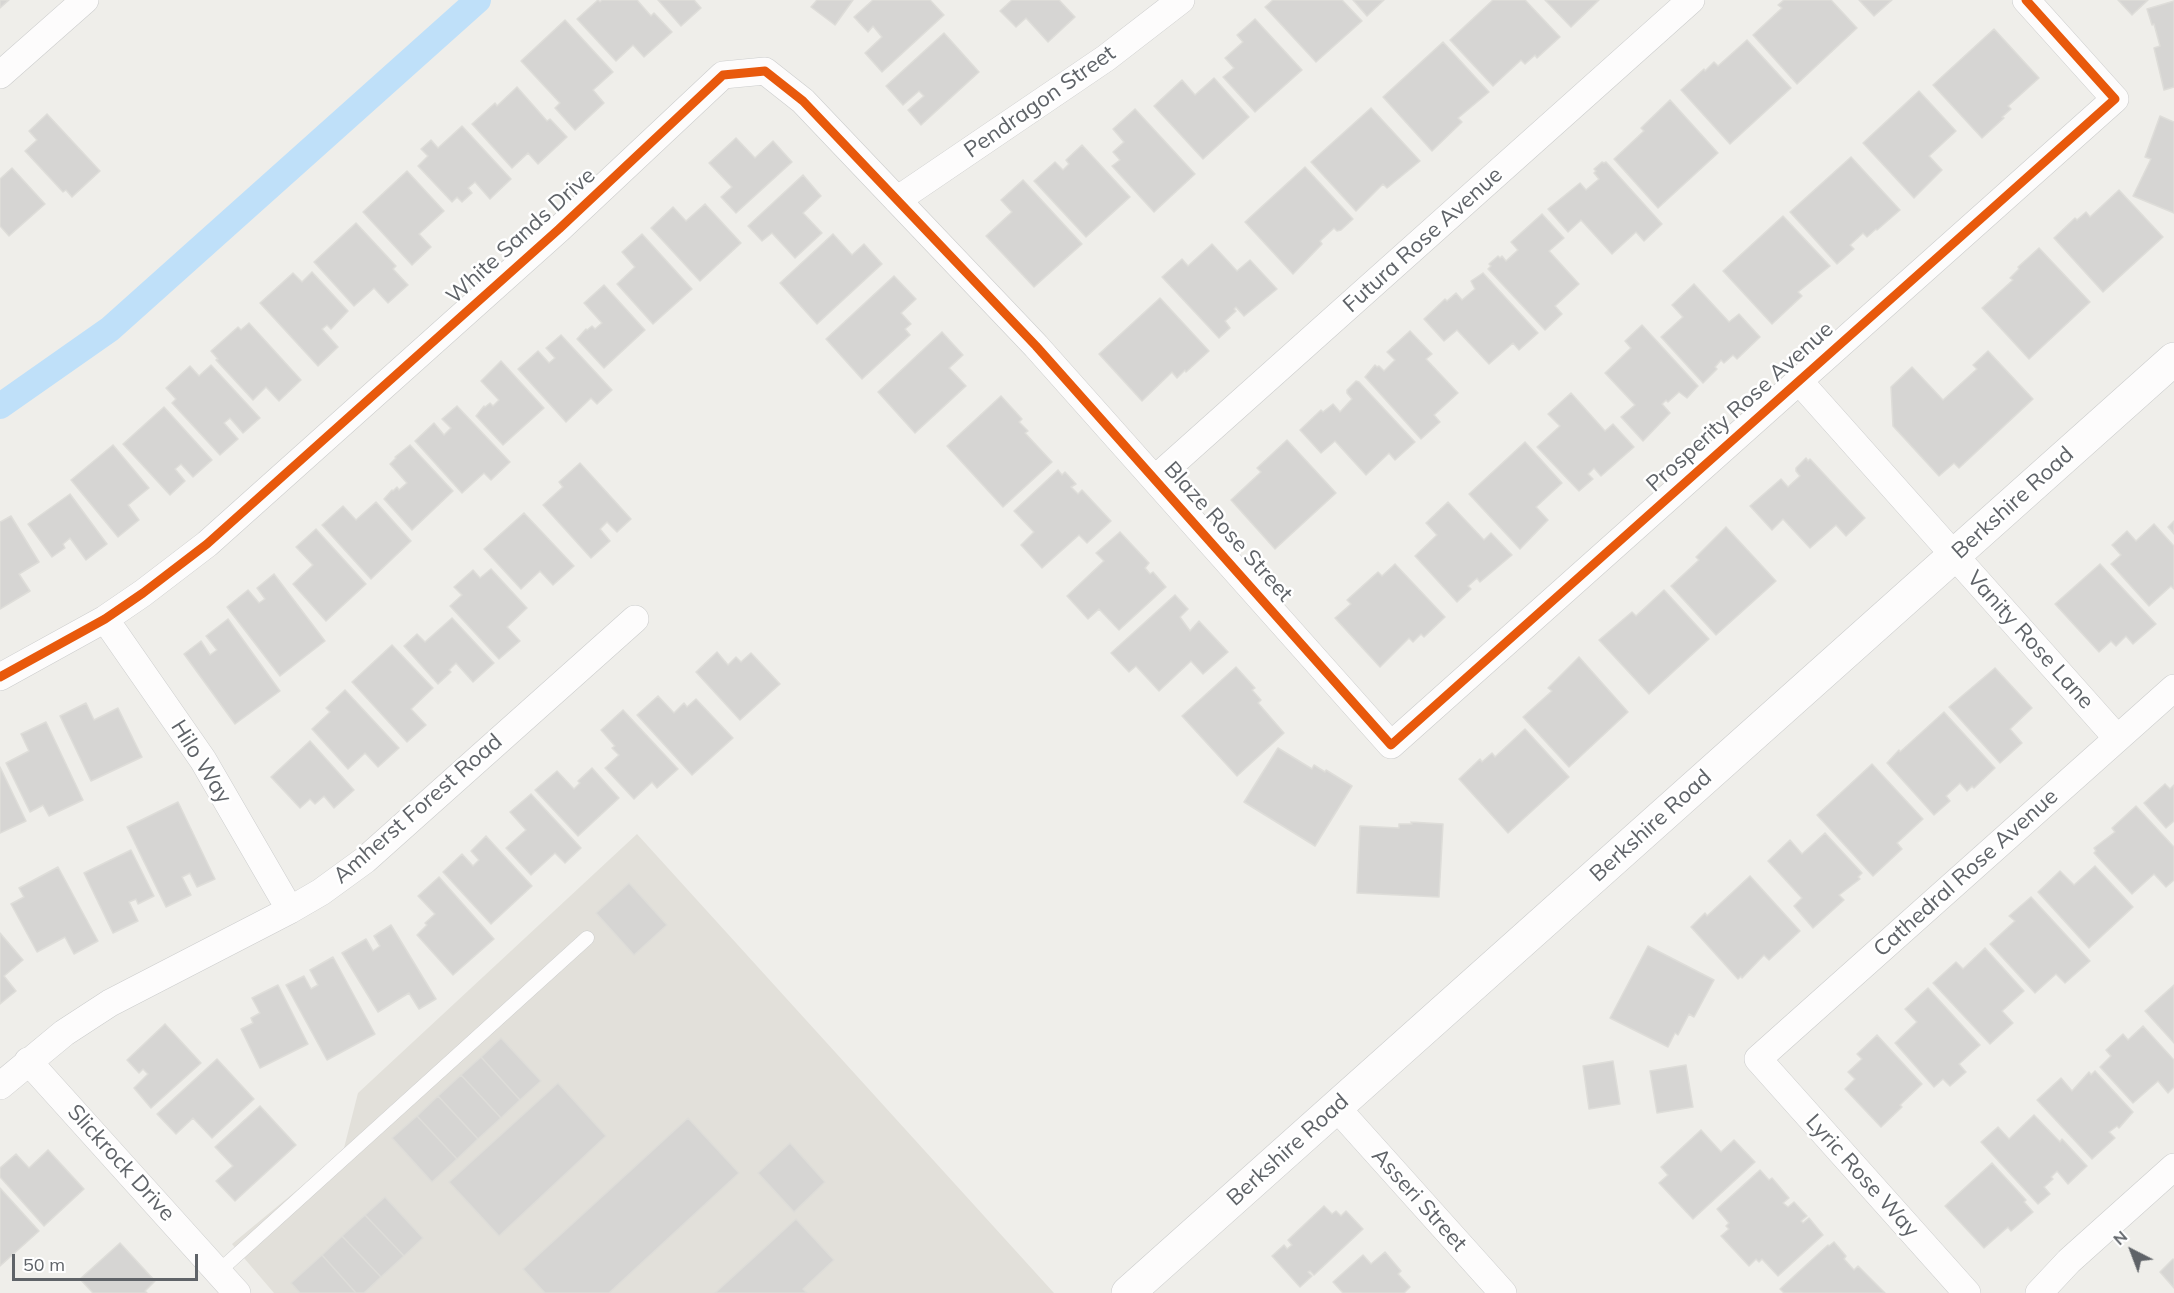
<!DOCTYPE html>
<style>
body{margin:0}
#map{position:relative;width:2174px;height:1293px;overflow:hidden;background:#efeeea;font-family:Mulish,sans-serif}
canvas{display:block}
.north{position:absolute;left:2102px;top:1221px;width:60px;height:60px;-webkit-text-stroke:4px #fff;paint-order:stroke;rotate:318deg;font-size:16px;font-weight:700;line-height:24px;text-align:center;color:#5f6368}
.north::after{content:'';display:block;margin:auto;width:21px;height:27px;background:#5f6368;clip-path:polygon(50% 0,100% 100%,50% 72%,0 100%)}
.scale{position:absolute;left:12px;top:1254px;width:186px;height:27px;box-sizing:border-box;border:3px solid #5f6368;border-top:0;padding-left:8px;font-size:18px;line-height:21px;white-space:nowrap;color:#5f6368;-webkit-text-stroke:4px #fff;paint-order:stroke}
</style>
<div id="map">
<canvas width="2174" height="1293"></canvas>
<div class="north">N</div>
<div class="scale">50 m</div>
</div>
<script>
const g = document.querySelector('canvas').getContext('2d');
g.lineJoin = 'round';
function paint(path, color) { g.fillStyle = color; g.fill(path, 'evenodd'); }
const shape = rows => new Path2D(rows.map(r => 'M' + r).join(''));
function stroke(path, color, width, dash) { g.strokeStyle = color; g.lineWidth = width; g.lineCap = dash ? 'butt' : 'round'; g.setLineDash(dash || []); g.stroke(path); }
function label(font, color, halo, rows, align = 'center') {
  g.font = font + ' Mulish,sans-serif'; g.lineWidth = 5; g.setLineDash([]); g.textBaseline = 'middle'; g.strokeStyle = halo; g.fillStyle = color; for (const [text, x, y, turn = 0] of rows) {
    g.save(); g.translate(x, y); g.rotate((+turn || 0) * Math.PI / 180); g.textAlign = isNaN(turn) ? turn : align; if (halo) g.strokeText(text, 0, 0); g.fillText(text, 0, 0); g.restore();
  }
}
paint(shape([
 [637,834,1054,1293,274,1293,232,1244,343,1152,358,1093]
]), '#e2e0da');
stroke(shape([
 [0,406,110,329,478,0]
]), '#bfe0f9', 26);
const building = shape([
 [0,0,9,0,0,8,0,0],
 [598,0,600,2,602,0,637,0,651,16,654,13,672,32,644,57,633,45,616,61,577,19,598,0],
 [658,0,694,0,701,8,681,26,658,0],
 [817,0,853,0,835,25,811,7,817,0],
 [873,0,930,0,944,15,882,72,865,53,882,37,873,26,868,32,854,17,873,0],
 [1012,0,1059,0,1075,17,1048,42,1026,18,1016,27,1000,11,1012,0],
 [1273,0,1342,0,1362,21,1316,62,1265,7,1273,0],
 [1353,0,1384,0,1367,16,1353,0],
 [1493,0,1525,0,1560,37,1537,58,1535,55,1525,64,1521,60,1493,86,1450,40,1493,0],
 [1545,0,1599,0,1571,27,1545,0],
 [1784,0,1831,0,1857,28,1797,84,1753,35,1782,8,1778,5,1784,0],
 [1859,0,1892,0,1874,16,1859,0],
 [2118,0,2148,0,2132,15,2118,0],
 [2174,1,2174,87,2164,90,2154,48,2160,46,2154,24,2152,25,2147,9,2174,1],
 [1255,19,1302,70,1255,112,1223,77,1234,68,1225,58,1243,42,1237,35,1255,19],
 [565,20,613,72,593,90,604,103,575,130,555,108,560,103,521,61,565,20],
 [1994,29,2039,78,2008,106,2011,109,2002,117,2004,118,1982,138,1933,85,1994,29],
 [944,33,979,72,921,125,908,110,924,96,919,91,903,105,886,86,944,33],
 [1747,40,1791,88,1730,144,1681,90,1704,69,1705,71,1714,62,1718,66,1747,40],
 [1443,42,1489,92,1458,118,1462,122,1432,151,1383,97,1443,42],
 [1214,78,1249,117,1203,159,1154,106,1182,80,1195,95,1214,78],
 [517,87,547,121,550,119,567,137,538,164,528,153,512,168,472,124,495,103,497,106,517,87],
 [1919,91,1956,131,1929,156,1942,170,1914,198,1863,143,1919,91],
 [1670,100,1718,153,1658,208,1614,159,1644,131,1641,128,1670,100],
 [1371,108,1420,161,1387,188,1383,184,1356,211,1311,162,1371,108],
 [1135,109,1195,174,1154,212,1112,166,1120,160,1113,152,1124,142,1113,129,1135,109],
 [47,114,100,171,72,197,66,190,63,192,25,151,37,140,29,131,47,114],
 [2160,116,2174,122,2174,213,2133,196,2151,159,2145,157,2160,116],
 [462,126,511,179,490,199,475,182,468,188,472,193,462,202,457,197,452,202,418,166,428,156,421,149,431,140,438,148,462,126],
 [736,138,755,158,773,141,792,162,736,213,721,197,732,187,709,163,736,138],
 [1082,145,1130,197,1086,237,1034,181,1055,162,1063,170,1069,164,1066,160,1082,145],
 [1851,157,1900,210,1877,230,1876,229,1867,237,1863,233,1850,245,1854,249,1837,264,1790,212,1851,157],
 [1602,162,1604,163,1606,162,1662,224,1644,241,1636,232,1612,254,1581,220,1568,232,1548,209,1580,183,1586,190,1599,179,1594,173,1596,171,1594,169,1602,162],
 [1305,167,1353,219,1341,230,1337,231,1334,228,1320,241,1322,244,1293,274,1245,222,1305,167],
 [12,168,45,204,9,236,0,226,0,179,12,168],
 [407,171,444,211,419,234,431,247,412,265,363,212,407,171],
 [803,175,821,196,803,213,822,233,795,258,772,233,762,241,748,226,803,175],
 [1023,180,1082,244,1034,287,986,236,1012,212,1001,200,1023,180],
 [2119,190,2163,237,2103,292,2054,238,2075,218,2077,220,2086,212,2090,217,2119,190],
 [705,204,741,243,700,281,651,228,673,207,686,221,705,204],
 [1542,214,1564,238,1549,251,1579,284,1555,306,1562,314,1545,330,1488,269,1491,266,1489,264,1498,256,1500,258,1502,256,1506,261,1518,250,1511,242,1542,214],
 [1783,216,1830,266,1798,292,1802,296,1772,324,1723,271,1783,216],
 [356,223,396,266,393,269,408,285,388,303,374,288,354,306,314,262,356,223],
 [642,234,692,289,653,324,617,284,635,267,622,252,642,234],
 [833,234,852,255,864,244,882,264,817,324,780,283,833,234],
 [1212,244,1237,271,1250,260,1277,289,1244,316,1236,307,1234,309,1236,311,1225,321,1230,328,1219,338,1162,277,1182,259,1188,266,1212,244],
 [2039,248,2090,302,2029,359,1982,308,2013,280,2010,278,2019,269,2018,267,2039,248],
 [312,272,348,311,331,329,327,325,322,329,338,347,318,366,260,303,293,273,302,282,312,272],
 [1483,273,1538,333,1519,350,1513,343,1489,364,1457,330,1444,341,1424,319,1445,299,1447,301,1456,293,1462,300,1475,289,1471,281,1483,273],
 [894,276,916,299,901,313,911,324,905,329,910,335,862,379,826,339,894,276],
 [1694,284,1729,322,1739,314,1760,337,1737,359,1733,355,1724,363,1721,360,1715,367,1717,369,1703,383,1661,337,1683,317,1672,305,1694,284],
 [604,285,645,330,604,368,577,339,586,329,587,330,592,326,595,329,602,323,584,303,604,285],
 [1160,298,1209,351,1186,372,1185,370,1177,378,1172,372,1142,401,1099,354,1160,298],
 [249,323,301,380,279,401,266,387,253,400,216,360,218,359,211,351,238,327,241,330,249,323],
 [1642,325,1698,386,1687,398,1679,392,1668,402,1666,400,1662,404,1670,413,1643,441,1621,417,1635,405,1605,373,1631,348,1625,341,1642,325],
 [1410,331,1432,354,1426,359,1458,393,1434,415,1440,422,1421,439,1365,377,1375,365,1377,367,1379,366,1384,371,1395,360,1387,352,1410,331],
 [942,332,963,355,949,368,966,386,915,433,878,392,942,332],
 [561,335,612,390,597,404,591,398,566,422,518,369,538,351,549,363,555,358,546,348,561,335],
 [1988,351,2033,399,1959,468,1954,463,1939,476,1893,426,1891,387,1912,367,1943,400,1977,369,1973,365,1988,351],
 [501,361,544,408,503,445,476,416,484,406,485,407,490,403,493,406,499,400,481,381,501,361],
 [211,365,260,418,243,433,230,418,224,423,238,439,220,455,172,403,176,399,166,388,190,366,199,376,211,365],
 [1356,381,1359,382,1415,442,1395,460,1389,453,1366,475,1335,441,1321,453,1300,430,1321,410,1323,412,1333,404,1340,412,1352,399,1347,393,1347,390,1356,381],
 [1571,393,1605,431,1613,424,1634,447,1601,476,1594,468,1588,474,1593,479,1579,491,1537,447,1560,426,1548,414,1571,393],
 [1001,396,1022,419,1019,422,1028,431,1025,433,1052,462,1003,507,947,446,1001,396],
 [457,406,510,462,491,480,484,473,462,493,415,441,434,423,444,435,451,428,442,419,457,406],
 [164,407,212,460,193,477,181,464,175,469,185,481,170,495,123,444,164,407],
 [1287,440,1336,493,1275,549,1231,500,1261,472,1257,468,1287,440],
 [1525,442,1562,483,1536,507,1548,520,1520,549,1469,494,1525,442],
 [113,445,149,488,128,505,139,520,118,537,71,480,113,445],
 [410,445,453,491,412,530,384,499,392,490,393,491,397,487,399,490,407,483,390,464,396,458,395,457,410,445],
 [1806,458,1808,461,1810,459,1865,518,1846,536,1836,525,1810,548,1783,519,1772,530,1750,506,1781,479,1788,487,1800,476,1796,471,1796,468,1806,458],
 [580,463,631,519,617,532,607,522,600,529,610,541,591,558,543,505,563,487,559,482,580,463],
 [1058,470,1062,475,1065,472,1076,484,1071,487,1078,494,1082,490,1111,521,1087,543,1079,535,1042,568,1021,545,1034,532,1014,511,1058,470],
 [70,494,107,544,86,560,70,538,63,544,65,548,52,557,28,524,70,494],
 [376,502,411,541,371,579,322,525,343,506,356,520,376,502],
 [1448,502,1484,540,1491,533,1512,555,1480,582,1477,578,1468,586,1471,589,1457,602,1415,556,1437,535,1426,523,1448,502],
 [524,513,574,566,553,585,540,571,521,589,484,549,524,513],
 [11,516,39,562,19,574,30,591,0,609,0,522,11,516],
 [2174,521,2174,534,2168,527,2174,521],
 [2154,524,2174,546,2174,589,2171,586,2149,606,2111,564,2121,555,2112,545,2127,531,2136,541,2154,524],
 [1726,527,1776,581,1716,635,1671,586,1699,560,1696,557,1726,527],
 [316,529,366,584,326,621,293,584,313,565,296,547,316,529],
 [1120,532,1149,563,1145,568,1150,574,1153,572,1166,587,1119,630,1099,609,1088,619,1067,596,1104,561,1096,553,1120,532],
 [1395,564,1445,617,1424,637,1421,634,1413,642,1409,638,1380,667,1335,618,1351,604,1347,600,1378,572,1382,576,1395,564],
 [2100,564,2156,624,2133,644,2126,636,2116,646,2111,641,2099,652,2055,604,2100,564],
 [491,569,527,608,507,627,520,641,499,659,450,606,462,595,454,587,473,570,480,578,491,569],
 [274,574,325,641,280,676,227,607,248,590,259,603,265,599,257,588,274,574],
 [1664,590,1709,639,1649,694,1599,640,1632,612,1636,616,1664,590],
 [1175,595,1188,609,1180,617,1190,631,1199,621,1228,652,1203,674,1191,661,1159,691,1136,666,1129,672,1111,653,1175,595],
 [452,618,494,663,473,682,456,663,449,670,451,672,438,684,404,646,417,634,425,642,452,618],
 [228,619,280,691,235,724,184,654,201,641,210,655,217,650,206,636,228,619],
 [392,645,433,688,411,709,426,725,407,742,352,682,392,645],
 [717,652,728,665,736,657,741,662,751,653,780,684,740,720,696,672,717,652],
 [1579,657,1628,712,1569,767,1523,717,1552,691,1548,688,1579,657],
 [1236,667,1255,688,1252,690,1261,700,1258,703,1284,733,1237,776,1182,716,1236,667],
 [1995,668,2032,708,2010,729,2022,743,2000,763,1949,707,1995,668],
 [345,690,399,748,378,767,365,753,348,769,312,729,330,712,326,708,345,690],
 [658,696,674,713,684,703,687,707,696,699,733,738,692,775,637,715,658,696],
 [86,703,94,720,118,708,142,757,91,781,60,716,86,703],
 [623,710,678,769,657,788,652,782,634,799,605,768,619,755,612,748,615,746,601,730,623,710],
 [1944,712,1995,768,1974,788,1972,786,1967,791,1960,783,1946,796,1950,801,1934,815,1887,763,1899,750,1900,752,1944,712],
 [46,722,83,800,49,816,43,805,30,812,6,763,29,751,21,734,46,722],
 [1525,729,1569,777,1508,833,1459,779,1480,759,1482,762,1492,753,1495,757,1525,729],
 [310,741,354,790,334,808,324,796,315,804,310,799,300,808,271,777,310,741],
 [1278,748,1312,769,1314,765,1325,772,1326,770,1352,786,1315,846,1244,802,1278,748],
 [1872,764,1923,819,1897,843,1902,849,1873,876,1817,815,1872,764],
 [0,767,26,821,0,833,0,767],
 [592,768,619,798,578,836,535,790,557,771,574,789,580,783,578,781,592,768],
 [2165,784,2170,789,2174,785,2174,821,2166,828,2144,803,2165,784],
 [531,794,581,848,565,863,555,853,531,875,506,848,526,830,510,812,531,794],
 [178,802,215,879,197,887,190,873,182,877,191,895,166,907,127,827,178,802],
 [2136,806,2174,847,2174,880,2166,887,2154,874,2132,894,2094,853,2096,851,2094,848,2115,832,2112,828,2136,806],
 [1411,822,1443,824,1439,897,1357,893,1360,826,1399,828,1399,824,1412,824,1411,822],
 [1825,833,1862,873,1858,877,1860,879,1839,895,1844,900,1813,928,1794,906,1802,898,1768,861,1790,840,1802,854,1825,833],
 [486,836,532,886,491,924,443,872,462,854,473,866,479,860,471,851,486,836],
 [131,850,154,896,138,904,136,899,129,902,138,921,113,933,84,873,131,850],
 [2095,866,2133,907,2089,948,2038,892,2060,871,2074,885,2095,866],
 [58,867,98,941,74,954,65,937,37,952,11,904,24,897,19,888,58,867],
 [1750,876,1800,931,1769,960,1764,955,1742,978,1741,976,1738,979,1691,927,1705,913,1707,916,1750,876],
 [439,877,494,939,453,975,417,935,427,925,425,923,435,914,418,896,439,877],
 [629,883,667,925,634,955,596,913,629,883],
 [2031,897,2090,961,2065,983,2056,974,2035,993,1990,944,2015,921,2009,916,2031,897],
 [391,925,436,999,419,1009,409,993,378,1012,342,953,366,939,373,951,380,946,374,936,391,925],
 [0,933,23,960,4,976,16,991,0,1004,0,933],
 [1648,946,1714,980,1694,1017,1689,1014,1678,1035,1675,1033,1668,1047,1610,1018,1648,946],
 [1985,948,2024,991,2002,1011,2013,1023,1990,1044,1933,983,1956,962,1963,969,1985,948],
 [333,957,375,1034,327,1060,286,985,304,976,311,989,318,985,310,970,333,957],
 [278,985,308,1044,260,1068,241,1029,253,1023,251,1018,260,1013,252,998,278,985],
 [2174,985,2174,1043,2145,1011,2174,985],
 [1928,988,1980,1045,1959,1064,1966,1072,1950,1086,1943,1079,1934,1087,1895,1043,1917,1022,1905,1009,1928,988],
 [165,1024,201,1063,151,1108,134,1088,148,1074,143,1069,139,1073,127,1060,165,1024],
 [2143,1026,2174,1060,2174,1087,2168,1093,2158,1081,2133,1103,2100,1067,2111,1056,2106,1050,2123,1034,2128,1040,2143,1026],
 [1877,1035,1922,1084,1900,1105,1902,1107,1881,1127,1845,1089,1855,1079,1848,1072,1862,1059,1857,1054,1877,1035],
 [501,1038,541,1081,520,1100,481,1057,501,1038],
 [481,1057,520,1100,501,1118,461,1075,481,1057],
 [217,1059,254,1099,212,1138,193,1118,176,1134,157,1114,217,1059],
 [1613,1061,1620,1104,1589,1109,1583,1066,1613,1061],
 [1686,1065,1693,1107,1657,1113,1650,1071,1686,1065],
 [2095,1071,2133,1112,2119,1128,2117,1126,2109,1132,2115,1138,2092,1159,2037,1100,2061,1078,2072,1091,2089,1072,2091,1075,2095,1071],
 [461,1075,501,1118,478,1139,438,1096,461,1075],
 [558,1083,606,1136,499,1236,449,1182,558,1083],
 [438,1096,478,1139,457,1159,417,1116,438,1096],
 [260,1106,296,1145,235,1201,216,1181,233,1166,215,1147,260,1106],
 [2034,1115,2060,1142,2062,1139,2087,1166,2068,1184,2057,1171,2051,1177,2053,1179,2044,1187,2050,1194,2038,1204,1981,1142,1998,1127,2009,1139,2034,1115],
 [417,1116,457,1159,432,1182,392,1138,417,1116],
 [688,1118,739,1173,609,1293,545,1293,523,1269,688,1118],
 [1701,1130,1721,1152,1734,1140,1755,1162,1693,1219,1659,1183,1668,1175,1661,1167,1701,1130],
 [790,1143,825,1182,794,1212,758,1173,790,1143],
 [48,1150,84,1189,44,1226,0,1177,0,1168,16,1154,29,1168,48,1150],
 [1992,1163,2026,1200,2024,1202,2033,1212,2011,1231,2008,1227,1984,1248,1945,1206,1992,1163],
 [1760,1170,1769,1180,1772,1178,1789,1198,1783,1203,1788,1207,1794,1202,1807,1216,1801,1221,1803,1223,1809,1218,1823,1235,1778,1276,1762,1259,1759,1262,1756,1259,1749,1266,1721,1236,1729,1229,1726,1226,1729,1223,1717,1209,1760,1170],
 [0,1188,39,1231,0,1266,0,1188],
 [385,1197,423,1238,404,1256,365,1215,385,1197],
 [1324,1206,1332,1214,1336,1211,1341,1216,1346,1211,1363,1229,1314,1275,1310,1271,1308,1272,1312,1276,1300,1287,1272,1256,1284,1245,1287,1249,1292,1245,1288,1240,1324,1206],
 [365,1215,404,1256,381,1277,342,1236,365,1215],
 [796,1219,834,1260,803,1289,807,1293,715,1293,796,1219],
 [342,1236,381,1277,364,1293,356,1293,322,1255,342,1236],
 [1834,1242,1846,1256,1844,1259,1854,1270,1858,1266,1885,1293,1784,1293,1780,1289,1828,1245,1829,1246,1834,1242],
 [120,1243,155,1281,145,1291,147,1293,93,1293,80,1279,120,1243],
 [1385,1252,1401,1271,1398,1274,1410,1287,1404,1293,1343,1293,1333,1282,1363,1255,1371,1264,1385,1252],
 [322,1255,356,1293,300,1293,291,1283,322,1255],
 [2173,1259,2174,1260,2174,1288,2160,1272,2173,1259]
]);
paint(building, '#d6d5d3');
stroke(building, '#deddd9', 1.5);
const service = shape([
 [218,1272,587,938]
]);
const minor = shape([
 [0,75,85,0],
 [897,200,1106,58,1181,0],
 [1799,381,2117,738],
 [1155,479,1691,0],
 [105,619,203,760,290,910],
 [0,677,105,619,143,593,207,544,559,229,723,75,765,71,803,101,1036,346,1391,745,2115,99,2026,0],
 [28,1061,237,1293],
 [0,1086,64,1033,110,1003,290,910,321,892,365,860,635,619],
 [1336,1107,1503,1293],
 [1967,1293,1758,1059,2174,688],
 [2039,1293,2069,1261,2174,1167]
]);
const tertiary = shape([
 [1128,1293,2174,359]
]);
stroke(service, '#cbcccc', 15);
stroke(minor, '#cbcccc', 28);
stroke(tertiary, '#cbcccc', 34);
stroke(service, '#fdfcfc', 14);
stroke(minor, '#fdfcfc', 27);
stroke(tertiary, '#fdfcfc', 33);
stroke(shape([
 [0,677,105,619,143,593,207,544,559,229,723,75,765,71,803,101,1036,346,1391,745,2115,99,2026,0]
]), '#e8590c', 9);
label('22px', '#5f6368', '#fff', [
 ["Pendragon Street",1040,102,-35],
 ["White Sands Drive",521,236,-42],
 ["Futura Rose Avenue",1423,240,-42],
 ["Prosperity Rose Avenue",1740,407,-42],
 ["Berkshire Road",2013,503,-42],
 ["Blaze Rose Street",1228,532,48],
 ["Vanity Rose Lane",2030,640,48],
 ["Hilo Way",201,762,58],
 ["Amherst Forest Road",418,809,-41],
 ["Berkshire Road",1651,826,-42],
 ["Cathedral Rose Avenue",1966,873,-42],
 ["Berkshire Road",1288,1150,-42],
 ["Slickrock Drive",121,1163,48],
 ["Lyric Rose Way",1862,1176,48],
 ["Asseri Street",1419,1200,48]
]);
</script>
